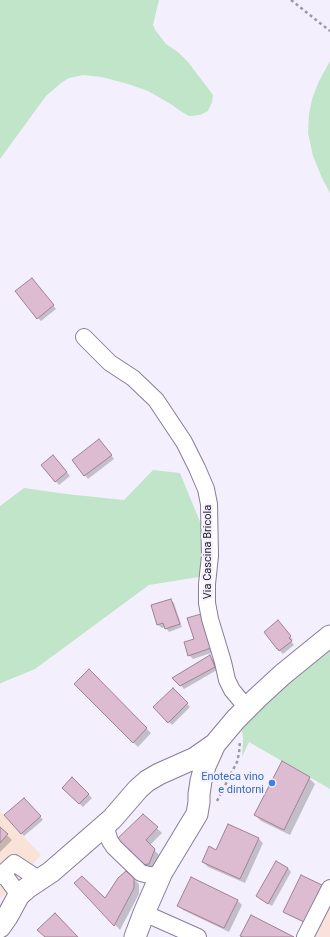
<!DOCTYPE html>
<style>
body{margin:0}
canvas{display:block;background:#f4effc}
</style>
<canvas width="330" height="937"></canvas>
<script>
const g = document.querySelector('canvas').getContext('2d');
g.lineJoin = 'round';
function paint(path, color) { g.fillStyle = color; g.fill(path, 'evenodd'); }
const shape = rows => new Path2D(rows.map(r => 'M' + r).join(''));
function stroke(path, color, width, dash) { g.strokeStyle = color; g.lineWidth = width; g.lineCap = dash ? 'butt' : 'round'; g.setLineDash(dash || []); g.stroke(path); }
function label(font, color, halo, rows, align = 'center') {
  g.font = font + ' Roboto,sans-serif'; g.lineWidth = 4; g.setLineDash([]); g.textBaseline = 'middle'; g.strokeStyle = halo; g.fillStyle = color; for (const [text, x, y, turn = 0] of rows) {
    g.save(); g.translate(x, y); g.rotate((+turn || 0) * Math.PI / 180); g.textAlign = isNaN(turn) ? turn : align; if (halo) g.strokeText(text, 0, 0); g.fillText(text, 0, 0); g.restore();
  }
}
paint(shape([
 [0,811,41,855,0,899]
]), '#f9e3d6');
paint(shape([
 [330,903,330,937,312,937]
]), '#fbe1db');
paint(shape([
 [0,0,159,0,153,25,156,31,166,44,178,52,188,62,213,95,212,102,208,111,200,115,189,116,182,112,169,103,148,91,128,84,102,77,83,75,69,78,61,83,46,96,0,159],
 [330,61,330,193,322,178,313,156,308,133,309,114,312,99,319,81],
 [153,470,180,473,203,529,205,576,149,585,35,669,1,683,0,684,0,506,24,488,66,494,124,500],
 [330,647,330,789,249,742,242,757,243,741,242,727,288,682]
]), '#c1e5c9');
paint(shape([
 [35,283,56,309,41,321,38,318],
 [103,444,114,459,88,479,74,461],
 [56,459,70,476,59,485,42,465],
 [171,600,174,603,182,627,169,632,165,627,162,628,158,625,152,606],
 [188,619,214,652,193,659,189,655,195,640],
 [281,625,293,640,291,641,294,645,283,654,278,649],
 [210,656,213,660,217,670,184,689,174,678],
 [89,671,151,733,138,747,75,684],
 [173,689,190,707,172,725,154,707],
 [72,778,92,798,83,807,63,788],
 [309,778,315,784,290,835,261,821,255,815],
 [28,802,43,820,24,836,21,833],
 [143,815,162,833,150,845,159,855,153,869,147,870,116,841],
 [0,828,12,840,0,852],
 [258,838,263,843,245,883,208,867,203,862,217,851],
 [288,868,291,872,272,906,260,899,257,896],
 [134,879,139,884,139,894,120,930,75,883,105,899],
 [321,886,324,889,308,924,288,915,285,911],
 [237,900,242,905,229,932,183,910,178,905]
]), '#0003');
const building = shape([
 [32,278,54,305,37,319,15,291,32,278],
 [99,439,112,455,84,476,72,460,99,439],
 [53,455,67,472,55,482,41,465,53,455],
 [171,599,180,624,165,629,163,623,157,625,151,605,171,599],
 [201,614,211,648,188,656,184,642,194,639,187,618,201,614],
 [278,620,291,636,289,638,292,641,279,651,278,649,277,649,264,632,278,620],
 [210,655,215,667,180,686,172,678,210,655],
 [89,669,147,728,133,743,74,684,89,669],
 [173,688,188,703,168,723,153,707,173,688],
 [282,761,310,777,284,830,254,815,282,761],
 [72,777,89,794,79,804,62,788,72,777],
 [24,798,41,816,21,834,4,815,24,798],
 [143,814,158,827,146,840,155,849,149,864,141,865,115,841,143,814],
 [228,824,259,838,240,879,202,862,209,846,216,850,228,824],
 [0,827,8,834,0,843,0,827],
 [276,861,288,868,268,904,256,896,276,861],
 [126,871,134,878,134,888,114,926,74,883,82,876,105,898,118,878,126,871],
 [301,875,322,885,304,922,283,912,301,875],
 [191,877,238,900,224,928,177,906,191,877],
 [55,913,78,937,45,937,37,930,55,913],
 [251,915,294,937,243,937,240,936,251,915]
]);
paint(building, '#ddbbd0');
stroke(building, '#a18295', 1);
const minor = shape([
 [84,337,110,363,133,378,156,400,184,442,197,468,206,489,209,504,210,556,207,584,207,603,210,619,223,662,227,680,232,690,247,708],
 [112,819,108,826,107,832,110,841,114,847,141,873,149,875,156,875,162,872],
 [3,873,19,895],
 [0,876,14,863,40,880],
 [144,913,198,937],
 [305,937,330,888]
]);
const major = shape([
 [0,927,7,917,19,895,27,888,51,872,112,819,138,789,147,781,159,774,195,758,215,744,236,719,257,698,282,675,330,636],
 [135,937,144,913,162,872,197,814,199,802,199,794,201,781,205,766,215,744]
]);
stroke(minor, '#887c9a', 18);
stroke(major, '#887c9a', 23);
stroke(shape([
 [291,0,330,31],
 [217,801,237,762,239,753,240,741]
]), '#9d98a5', 2.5, [3, 3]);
stroke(minor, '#fff', 16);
stroke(major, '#fff', 21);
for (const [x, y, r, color] of [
 [272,783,4,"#3f7fe0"]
]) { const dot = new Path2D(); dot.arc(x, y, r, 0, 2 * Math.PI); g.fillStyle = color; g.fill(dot); stroke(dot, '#f4effc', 1.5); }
label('11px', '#201b27', '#f4effc', [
 ["Via Cascina Bricola",208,552,-90]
]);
label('11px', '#366cbe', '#f4effc', [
 ["Enoteca vino",264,777],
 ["e dintorni",264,790]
], 'right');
</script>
